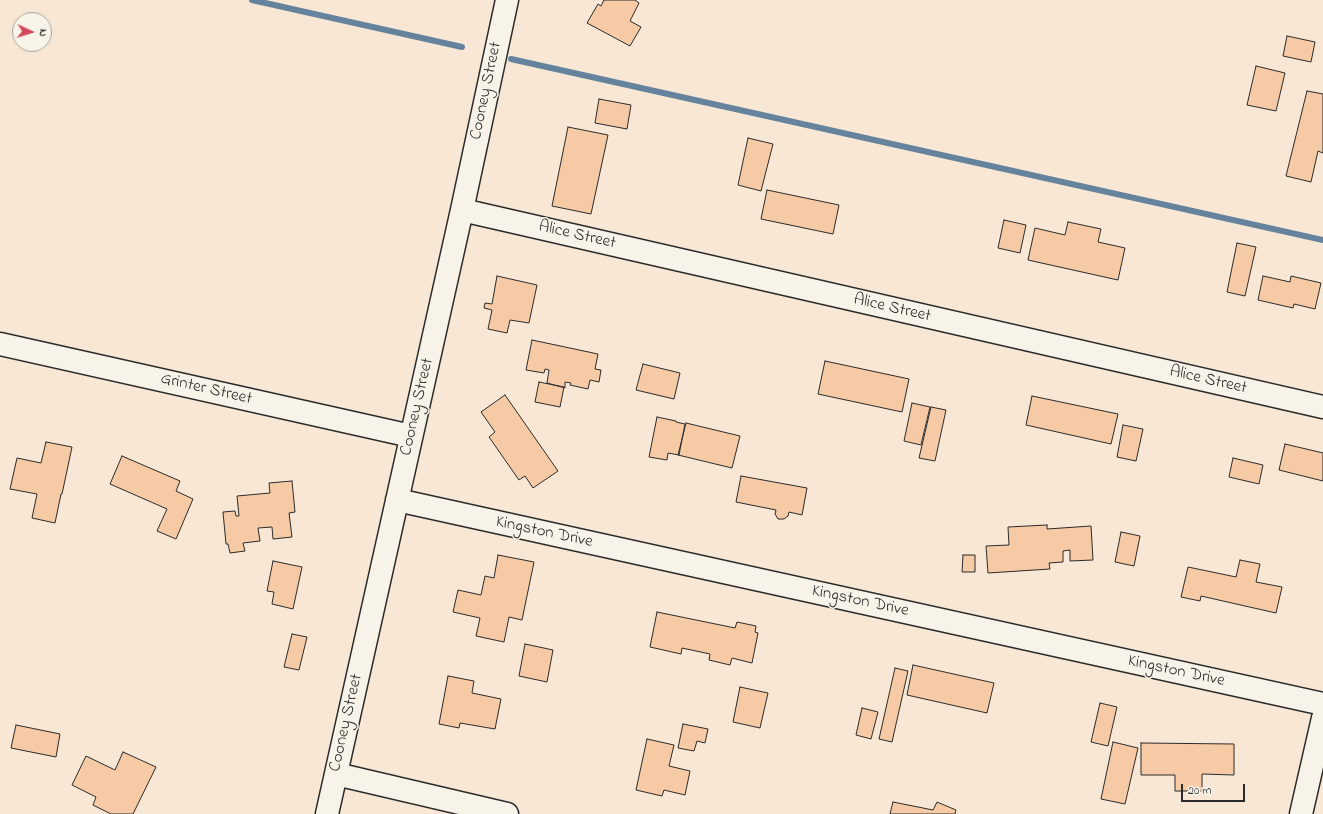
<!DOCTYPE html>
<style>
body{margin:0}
#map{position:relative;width:1323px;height:814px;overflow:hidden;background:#f7e7d4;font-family:"Indie Flower",sans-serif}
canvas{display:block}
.north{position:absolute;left:12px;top:12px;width:40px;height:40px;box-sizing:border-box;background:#f7f3e8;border:1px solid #a5a39c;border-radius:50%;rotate:94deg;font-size:11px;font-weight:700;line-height:16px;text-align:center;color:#2b2b2b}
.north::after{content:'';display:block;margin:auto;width:14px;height:18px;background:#d1495b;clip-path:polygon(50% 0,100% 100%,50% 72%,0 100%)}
.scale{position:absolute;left:1181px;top:784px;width:64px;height:18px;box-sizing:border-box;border:2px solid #2b2b2b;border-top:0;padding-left:5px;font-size:12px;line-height:14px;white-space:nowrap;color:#2b2b2b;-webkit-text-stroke:3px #f7f3e8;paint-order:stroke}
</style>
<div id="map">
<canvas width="1323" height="814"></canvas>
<div class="north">N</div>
<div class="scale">20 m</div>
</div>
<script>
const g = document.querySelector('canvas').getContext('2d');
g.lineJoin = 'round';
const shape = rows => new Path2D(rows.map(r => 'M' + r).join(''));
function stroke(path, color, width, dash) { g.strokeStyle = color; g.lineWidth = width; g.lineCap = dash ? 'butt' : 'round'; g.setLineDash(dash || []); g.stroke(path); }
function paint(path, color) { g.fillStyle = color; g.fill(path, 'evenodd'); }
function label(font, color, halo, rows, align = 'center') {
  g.font = font + ' "Indie Flower",sans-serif'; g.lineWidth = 3; g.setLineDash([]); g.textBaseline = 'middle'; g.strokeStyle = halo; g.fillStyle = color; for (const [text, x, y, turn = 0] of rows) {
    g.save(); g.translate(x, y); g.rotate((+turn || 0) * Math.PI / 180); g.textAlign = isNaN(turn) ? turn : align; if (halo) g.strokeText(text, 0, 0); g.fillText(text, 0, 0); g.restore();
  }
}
stroke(shape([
 [252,0,462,47],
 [511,59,1323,240]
]), '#65839c', 6);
const building = shape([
 [604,0,635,0,639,3,630,21,641,27,630,46,587,23,598,4,601,6,604,0],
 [1287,36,1315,42,1311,62,1283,56,1287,36],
 [1256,66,1285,73,1276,111,1247,105,1256,66],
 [1307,91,1323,94,1323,153,1318,151,1311,182,1286,176,1307,91],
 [599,99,631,105,627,129,595,123,599,99],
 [568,127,608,135,591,214,552,206,568,127],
 [748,138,773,144,761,191,738,185,748,138],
 [767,190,839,205,833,234,761,219,767,190],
 [1004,220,1026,225,1020,253,998,248,1004,220],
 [1068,222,1101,229,1098,242,1125,248,1118,280,1028,260,1035,228,1065,235,1068,222],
 [1237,243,1256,247,1245,296,1227,292,1237,243],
 [497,276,537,285,529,323,510,320,507,333,488,329,492,310,484,308,485,303,492,304,497,276],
 [1263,276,1290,282,1291,276,1321,283,1315,309,1294,304,1293,308,1258,300,1263,276],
 [532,340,598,354,595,369,601,370,599,382,590,380,588,389,570,385,571,383,565,382,565,388,547,383,549,370,545,369,544,373,526,370,532,340],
 [825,361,909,379,902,412,818,394,825,361],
 [643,364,680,373,674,399,636,390,643,364],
 [539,382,564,387,560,407,535,402,539,382],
 [505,395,558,471,533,488,525,476,519,480,489,437,495,432,481,412,505,395],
 [1032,396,1118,414,1111,444,1026,425,1032,396],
 [912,403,930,407,921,445,904,441,912,403],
 [931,407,946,410,935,461,919,458,931,407],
 [657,417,676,421,676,422,685,424,679,455,668,453,667,460,649,457,657,417],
 [686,423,740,436,732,468,678,455,686,423],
 [1123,425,1143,429,1136,461,1117,457,1123,425],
 [46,442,72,447,62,494,61,494,55,523,32,518,37,494,10,489,17,458,41,463,46,442],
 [1285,444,1323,453,1323,481,1279,470,1285,444],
 [122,456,180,481,176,491,193,499,176,539,157,531,167,509,110,484,122,456],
 [1233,458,1263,465,1259,484,1229,477,1233,458],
 [741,476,807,488,802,515,789,512,788,516,784,519,778,519,775,514,776,510,736,502,741,476],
 [292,481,295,512,289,513,292,537,273,539,272,527,258,528,260,541,243,543,245,551,230,553,228,544,226,544,223,512,235,511,236,516,239,516,237,496,270,493,269,483,292,481],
 [1047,525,1047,529,1091,526,1093,560,1070,561,1070,550,1063,551,1063,562,1049,563,1050,569,988,573,986,546,1009,545,1008,527,1047,525],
 [1121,532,1140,536,1134,566,1115,562,1121,532],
 [498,555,534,562,522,620,509,617,504,642,476,636,480,618,453,612,458,590,481,595,485,576,494,578,498,555],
 [963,555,975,555,975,572,962,572,963,555],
 [1240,560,1260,564,1256,582,1282,587,1276,613,1201,596,1200,601,1181,597,1188,567,1236,577,1240,560],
 [273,561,302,567,293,609,272,604,274,592,267,591,273,561],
 [657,612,735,628,737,622,756,626,755,632,758,633,752,663,732,658,730,665,709,660,710,654,682,648,681,654,650,647,657,612],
 [292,634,307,637,299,670,284,667,292,634],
 [525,644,553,650,547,682,519,676,525,644],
 [913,665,994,683,987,713,907,695,913,665],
 [895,668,908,671,892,742,879,739,895,668],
 [448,676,474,681,472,693,501,699,495,729,460,723,459,728,439,724,448,676],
 [740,687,768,693,760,728,733,722,740,687],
 [1100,703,1117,707,1108,746,1091,742,1100,703],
 [862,708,878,712,871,739,856,735,862,708],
 [683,724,708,729,705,743,697,741,694,751,678,748,683,724],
 [16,725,60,734,56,757,11,748,16,725],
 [647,739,674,745,669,766,690,771,685,795,664,790,662,796,636,790,647,739],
 [1113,742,1138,748,1125,804,1101,799,1113,742],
 [1141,743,1234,744,1234,775,1202,774,1202,791,1175,791,1175,775,1141,775,1141,743],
 [123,752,156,767,133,814,111,814,93,805,96,797,72,785,86,756,115,770,123,752],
 [893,802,933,810,937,802,956,810,955,814,890,814,893,802]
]);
paint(building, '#f6caa5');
stroke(building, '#2b2b2b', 1);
const minor = shape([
 [462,210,1323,407],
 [0,344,411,436],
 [397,500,1323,704],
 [336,774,507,814],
 [327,814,462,210,507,0],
 [1301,814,1323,718]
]);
stroke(minor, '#2b2b2b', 25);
stroke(minor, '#f7f3e8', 22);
label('17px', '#2b2b2b', '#f7f3e8', [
 ["Cooney Street",487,91,-78],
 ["Alice Street",577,236,13],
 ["Alice Street",892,309,13],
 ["Alice Street",1208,381,13],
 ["Grinter Street",206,390,13],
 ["Cooney Street",418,407,-77],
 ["Kingston Drive",544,533,12],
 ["Kingston Drive",860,602,12],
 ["Kingston Drive",1176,672,12],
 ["Cooney Street",347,723,-77]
]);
</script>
